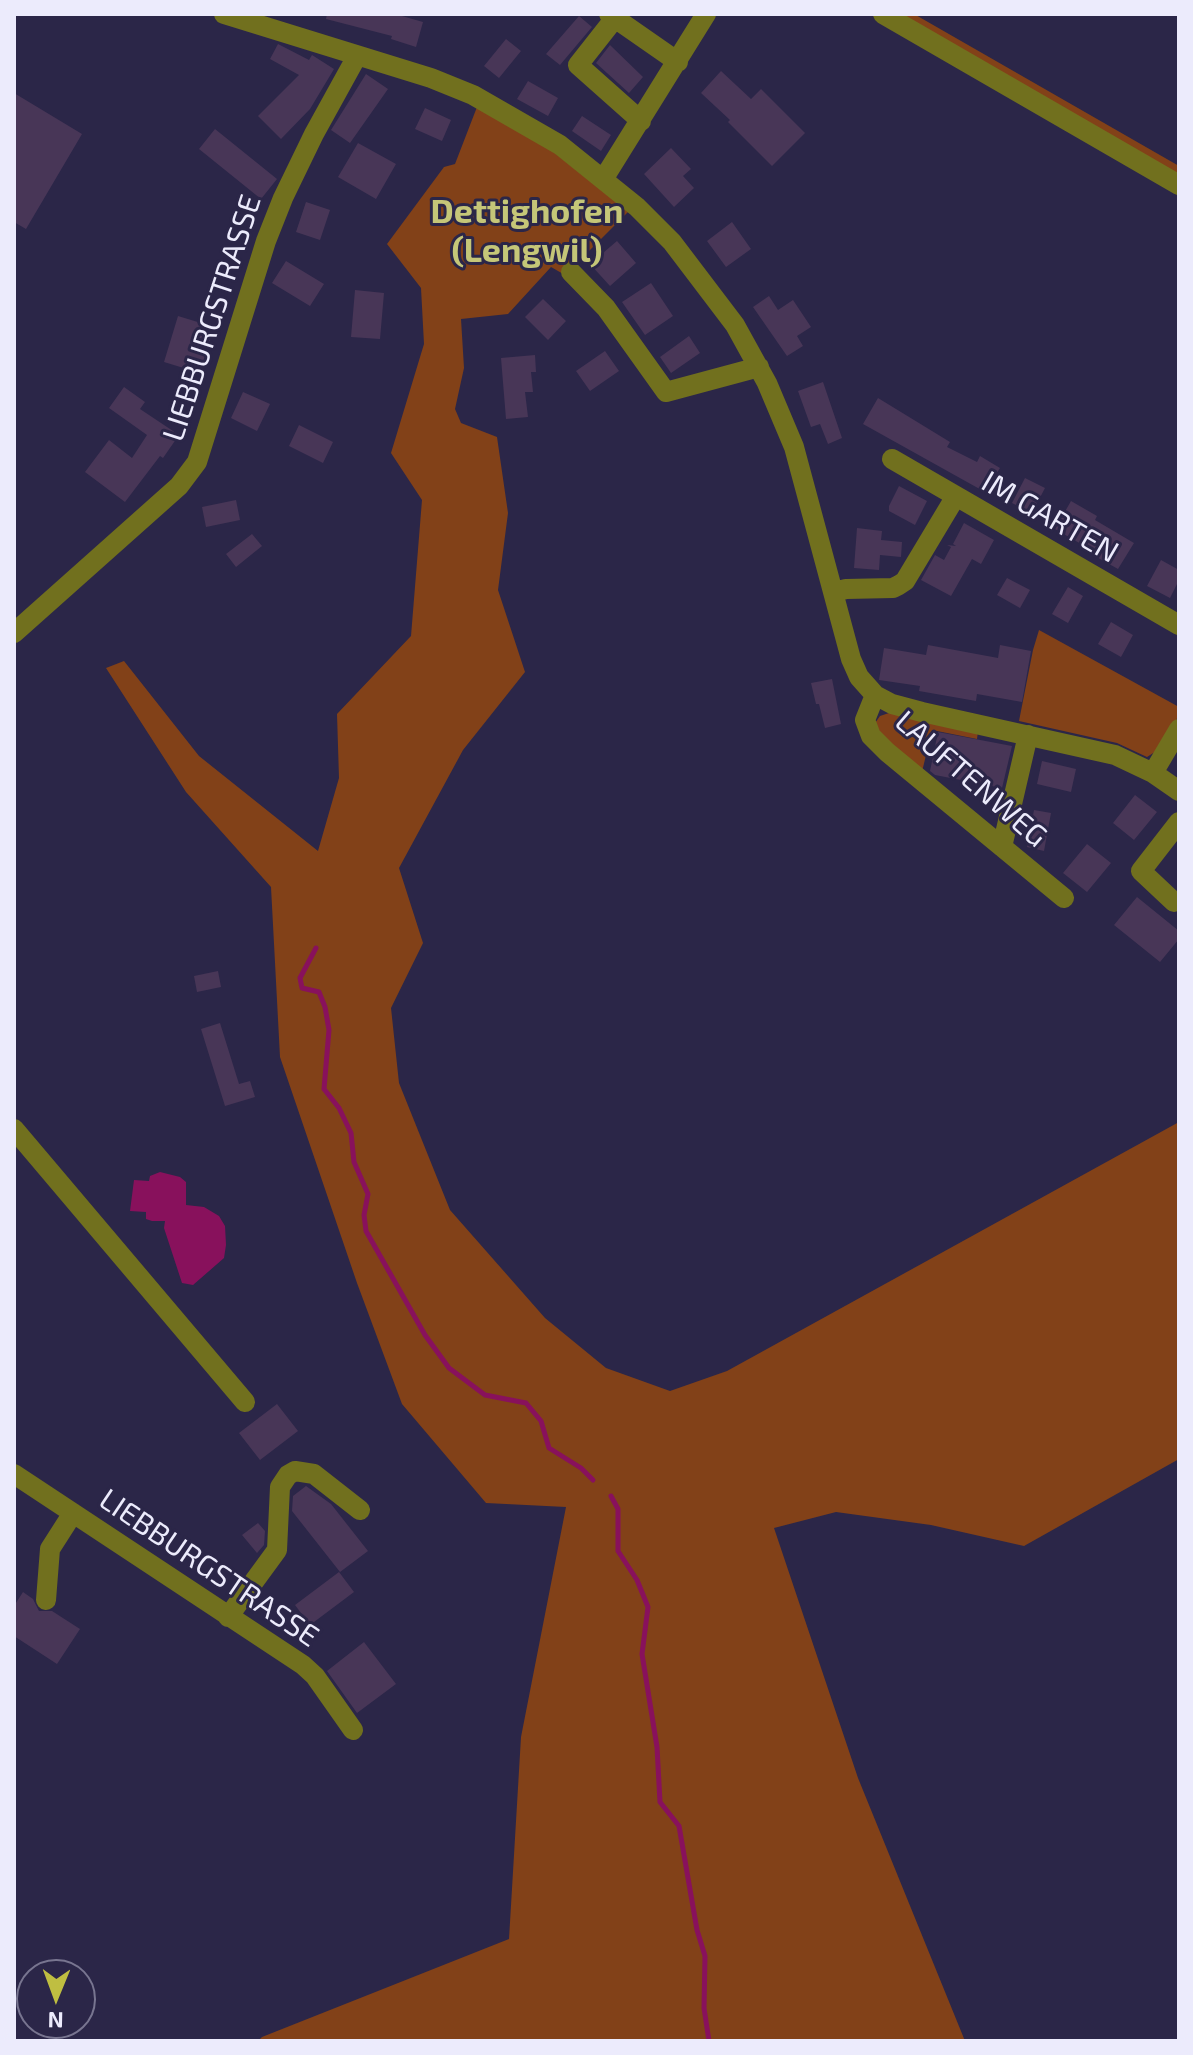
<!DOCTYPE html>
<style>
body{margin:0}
#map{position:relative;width:1193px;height:2055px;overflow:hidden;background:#2b2648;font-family:"Exo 2",sans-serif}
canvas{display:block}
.frame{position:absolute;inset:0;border:16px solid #ecebfc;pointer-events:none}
.north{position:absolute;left:16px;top:1959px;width:80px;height:80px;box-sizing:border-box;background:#2b2648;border:2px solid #787590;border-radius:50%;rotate:181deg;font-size:22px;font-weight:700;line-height:32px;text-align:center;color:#ecebfc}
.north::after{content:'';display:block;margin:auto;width:28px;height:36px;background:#bfbe41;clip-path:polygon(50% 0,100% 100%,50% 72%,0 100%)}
</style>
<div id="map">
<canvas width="1193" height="2055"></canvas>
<div class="frame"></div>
<div class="north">N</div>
</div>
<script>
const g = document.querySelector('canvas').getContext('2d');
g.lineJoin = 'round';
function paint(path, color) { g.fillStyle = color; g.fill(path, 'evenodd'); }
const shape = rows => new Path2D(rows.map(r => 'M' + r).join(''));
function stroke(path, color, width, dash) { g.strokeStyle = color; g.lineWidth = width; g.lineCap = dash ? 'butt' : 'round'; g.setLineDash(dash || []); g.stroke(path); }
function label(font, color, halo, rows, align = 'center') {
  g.font = font + ' "Exo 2",sans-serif'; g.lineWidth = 6; g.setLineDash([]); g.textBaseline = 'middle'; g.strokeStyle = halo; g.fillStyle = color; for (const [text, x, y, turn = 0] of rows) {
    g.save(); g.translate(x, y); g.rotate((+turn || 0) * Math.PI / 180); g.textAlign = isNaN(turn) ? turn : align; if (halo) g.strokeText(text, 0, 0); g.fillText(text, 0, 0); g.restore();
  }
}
paint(shape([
 [892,14,914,14,1179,166,1179,181],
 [477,107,546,146,629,211,565,275,551,267,508,314,461,319,464,368,455,409,461,423,497,437,508,513,498,590,525,672,463,750,399,868,423,943,391,1008,399,1083,450,1210,545,1318,606,1368,670,1391,727,1371,1179,1122,1179,1459,1024,1546,931,1525,836,1512,774,1528,858,1778,965,2041,258,2041,262,2037,509,1939,521,1737,566,1507,486,1503,402,1404,357,1283,280,1057,271,887,186,792,106,668,124,661,199,756,318,851,339,778,337,714,411,636,422,500,391,453,424,344,421,288,387,244,444,167,455,164],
 [1039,630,1179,707,1179,715,1158,750,1147,757,1117,743,1019,721,1033,650],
 [892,712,978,731,977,739,932,730,921,776,889,749,875,723,880,716]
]), '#824118');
paint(shape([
 [160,1172,180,1177,186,1182,186,1205,204,1207,219,1216,225,1226,226,1245,224,1258,193,1285,182,1283,164,1228,165,1221,152,1221,146,1219,146,1212,130,1211,134,1180,149,1181,150,1176]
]), '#88115c');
stroke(shape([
 [316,948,300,978,302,988,319,992,325,1007,329,1030,324,1089,339,1108,351,1133,354,1162,368,1194,364,1215,366,1231,425,1335,449,1368,485,1395,526,1403,541,1421,549,1448,581,1468,593,1480],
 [611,1496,618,1509,618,1551,637,1580,648,1607,642,1654,657,1747,660,1802,679,1826,697,1930,705,1956,704,2008,709,2041]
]), '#88115c', 5);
paint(shape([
 [327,14,395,14,423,22,416,47,391,39,392,36,326,19],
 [579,16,592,27,560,65,546,54],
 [506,39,521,51,499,78,484,66],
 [278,44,309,60,312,55,334,69,310,109,281,139,258,116,299,75,270,59],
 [610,45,643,77,629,93,596,63],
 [721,71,751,99,761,89,805,133,772,166,728,122,730,120,701,93],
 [366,74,388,89,350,143,331,130],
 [528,81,558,98,548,116,517,99],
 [14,93,82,134,26,229,14,222],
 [425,108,451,120,442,141,415,129],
 [582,116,611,135,601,151,572,131],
 [215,129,277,179,261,199,199,149],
 [358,143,396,164,376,199,338,177],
 [671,148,691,169,683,176,694,188,674,207,644,174],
 [306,202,330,210,320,240,296,232],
 [732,222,751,249,726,267,707,241],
 [617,241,636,263,610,286,590,264],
 [286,261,324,284,310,306,272,283],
 [651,283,673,316,645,335,622,302],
 [355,290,384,293,380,339,351,337],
 [769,296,778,310,793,300,811,327,797,336,803,346,787,356,753,307],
 [543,299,566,321,548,340,525,317],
 [178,316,214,327,200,373,164,362],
 [689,336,700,353,671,373,660,357],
 [605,351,619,371,590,391,576,371],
 [535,355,536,372,531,372,533,392,525,392,528,417,506,419,501,358],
 [823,382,842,438,828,444,820,424,811,427,798,391],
 [124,387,145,402,140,409,179,435,163,458,160,456,125,502,85,472,109,440,132,458,147,435,109,408],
 [243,392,270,404,257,431,231,418],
 [878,398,950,442,947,447,977,462,980,456,1000,468,985,492,863,424],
 [299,425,333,442,323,463,289,446],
 [1025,478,1045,488,1032,513,1012,503],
 [899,486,927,501,915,525,889,511,889,506],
 [236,500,240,520,206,527,202,507],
 [1071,501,1097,516,1095,520,1134,543,1118,569,1093,555,1095,552,1055,529],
 [964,523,994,540,981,564,972,559,951,596,921,580,935,555,944,560,951,547,947,545,956,546,953,544],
 [857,528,882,531,881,540,902,542,901,557,880,555,879,570,854,568],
 [252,534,262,546,236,567,226,554],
 [1161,560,1179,570,1179,580,1170,598,1147,586],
 [1007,578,1030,590,1020,608,997,595],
 [1068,587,1083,596,1068,623,1052,614],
 [1111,622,1133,635,1121,657,1098,644],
 [928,645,998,658,1000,645,1031,651,1022,702,977,694,976,701,919,691,920,686,879,680,884,648,926,655],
 [832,679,841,724,825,728,819,704,816,704,811,683],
 [938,732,1012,746,1002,788,935,775,930,771],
 [1042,761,1076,769,1071,792,1037,784],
 [1135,795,1157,812,1134,840,1113,823],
 [1034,810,1051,813,1044,851,1027,847],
 [1087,844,1111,863,1087,892,1063,873],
 [1137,897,1179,931,1179,939,1160,962,1114,925],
 [218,971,221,987,197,992,194,976],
 [220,1023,239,1084,250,1081,255,1097,225,1106,201,1029],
 [277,1404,298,1431,260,1460,239,1433],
 [306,1486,331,1504,368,1551,340,1572,292,1511,293,1496],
 [258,1523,265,1531,264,1545,257,1553,242,1535],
 [339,1572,354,1592,310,1625,295,1605],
 [23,1592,33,1599,39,1611,52,1611,80,1629,57,1664,14,1636,14,1606],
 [364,1642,396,1684,357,1713,327,1671]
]), '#483657');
stroke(shape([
 [224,14,431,78,473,95,560,145,637,207,672,242,735,325,767,383,794,447,851,659,859,677,875,695,892,704,922,712,1115,755,1153,773,1179,791],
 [609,14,678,62],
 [883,14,1179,185],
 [615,18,578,65,641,121],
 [604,178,706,14],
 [571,272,606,308,666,392,759,367],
 [892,459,1179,625],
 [834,592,846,589,893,588,899,585,905,581,956,496],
 [14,633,179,486,197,462,266,241,283,198,314,134,357,56],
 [875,695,865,720,871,736,887,752,1064,898],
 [1153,773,1179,729],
 [1002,847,1028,735],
 [1174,902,1141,871,1179,822],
 [14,1129,245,1402],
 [14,1474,303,1665,315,1676,353,1730],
 [46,1600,50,1549,73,1513],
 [228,1617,277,1550,280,1487,288,1475,295,1471,314,1474,360,1510]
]), '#71701e', 20);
label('30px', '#ecebfc', '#2b2648', [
 ["LIEBBURGSTRASSE",212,318,-72],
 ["IM GARTEN",1050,517,30],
 ["LAUFTENWEG",971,779,41],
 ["LIEBBURGSTRASSE",209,1568,34]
]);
label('bold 34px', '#c5c678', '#2b2648', [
 ["Dettighofen",527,212],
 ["(Lengwil)",527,251]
]);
</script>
